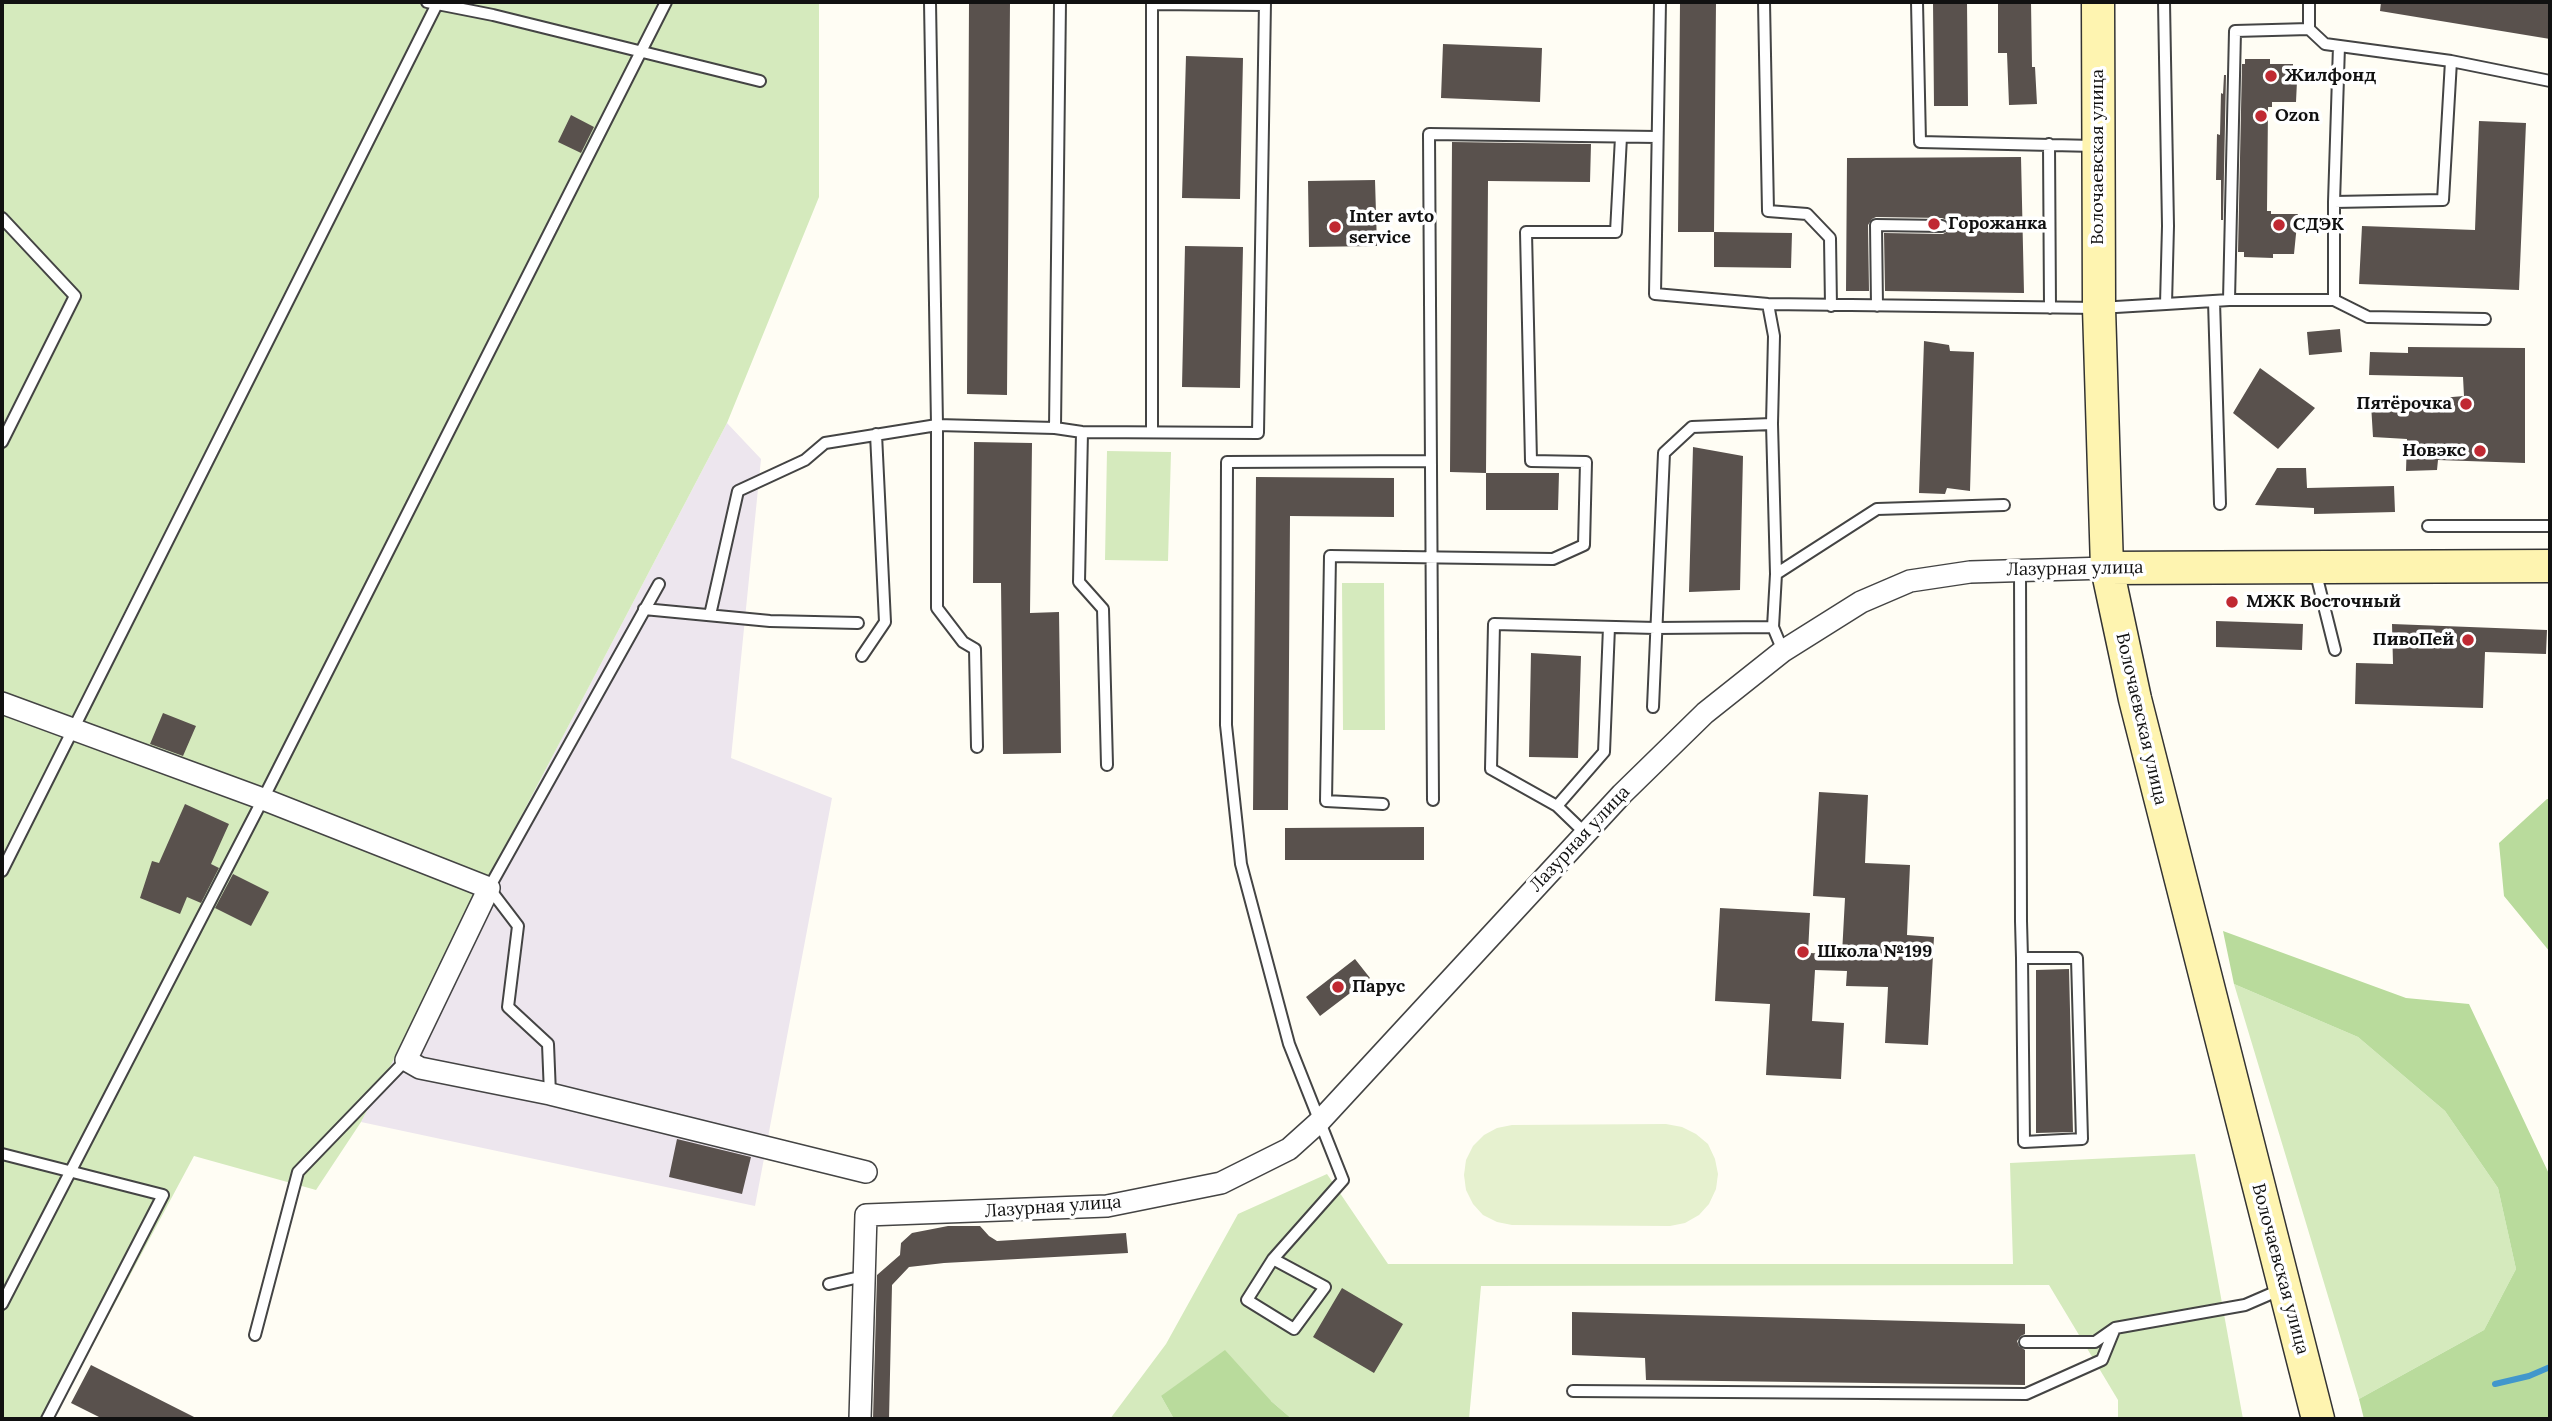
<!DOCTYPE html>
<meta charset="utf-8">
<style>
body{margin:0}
#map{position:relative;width:2552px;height:1421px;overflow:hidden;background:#fffdf4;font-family:Lora,serif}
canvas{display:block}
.frame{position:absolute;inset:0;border:4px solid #111;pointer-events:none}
</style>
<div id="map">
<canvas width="2552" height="1421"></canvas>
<div class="frame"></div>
</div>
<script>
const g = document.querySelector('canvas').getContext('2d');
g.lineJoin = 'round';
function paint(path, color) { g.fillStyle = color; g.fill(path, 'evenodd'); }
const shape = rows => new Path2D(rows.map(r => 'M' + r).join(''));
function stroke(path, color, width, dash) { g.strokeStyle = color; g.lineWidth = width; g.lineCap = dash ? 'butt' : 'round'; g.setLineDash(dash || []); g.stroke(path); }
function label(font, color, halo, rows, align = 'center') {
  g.font = font + ' Lora,serif'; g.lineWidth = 7; g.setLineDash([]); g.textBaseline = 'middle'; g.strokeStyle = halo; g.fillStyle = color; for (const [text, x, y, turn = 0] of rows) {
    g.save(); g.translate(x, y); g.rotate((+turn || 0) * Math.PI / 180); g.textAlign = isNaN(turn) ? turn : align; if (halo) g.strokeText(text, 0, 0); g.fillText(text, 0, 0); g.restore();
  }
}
paint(shape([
 [727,423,761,459,731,758,832,798,755,1206,361,1122]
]), '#ede6ee');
paint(shape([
 [2,2,819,2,819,197,727,423,361,1122,316,1190,194,1156,53,1419,2,1419],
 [1107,451,1171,452,1168,561,1105,560],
 [1342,583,1384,583,1385,730,1343,730],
 [2234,984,2358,1037,2445,1111,2498,1188,2516,1269,2484,1330,2359,1399],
 [2195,1154,2243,1419,2118,1419,2118,1400,2049,1285,1481,1286,1469,1419,1292,1419,1271,1401,1161,1396,1174,1419,1110,1419,1166,1344,1238,1214,1327,1174,1388,1264,2013,1264,2010,1163]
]), '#d5eabd');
paint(shape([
 [2547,799,2550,799,2550,952,2504,896,2499,843],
 [2223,931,2406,998,2469,1004,2550,1176,2550,1419,2364,1419,2359,1399,2484,1330,2516,1269,2498,1188,2445,1111,2358,1037,2234,984],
 [1225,1350,1271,1401,1292,1419,1174,1419,1161,1396]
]), '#b9db9c');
paint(shape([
 [1666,1124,1682,1127,1696,1134,1708,1144,1715,1159,1718,1174,1716,1189,1709,1204,1699,1215,1685,1223,1670,1226,1512,1225,1497,1222,1483,1215,1473,1204,1466,1190,1464,1175,1466,1160,1473,1146,1484,1135,1497,1128,1512,1125]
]), '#e6f1cf');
stroke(shape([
 [2495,1384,2529,1376,2550,1367]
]), '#4197cc', 6);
paint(shape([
 [969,2,1010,2,1007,395,967,394],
 [1680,2,1716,2,1714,232,1678,232],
 [1933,2,1967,2,1968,106,1934,106],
 [1998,2,2031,2,2032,67,2035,67,2037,104,2009,105,2007,53,1998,53],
 [2381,2,2550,2,2550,39,2380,11],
 [1443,44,1542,48,1540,102,1441,98],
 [1186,56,1243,58,1240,199,1182,198],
 [2245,59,2270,59,2270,64,2293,64,2293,81,2297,81,2296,102,2272,102,2272,107,2268,107,2267,211,2271,211,2271,214,2298,214,2294,254,2273,254,2273,258,2244,257,2244,252,2238,252,2242,64,2245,64],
 [2224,75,2226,75,2223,220,2221,220,2221,180,2216,180,2217,134,2220,135,2221,93,2223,94],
 [571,115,594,127,581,153,558,142],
 [2479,121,2526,123,2519,290,2359,284,2362,226,2475,230],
 [1452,142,1591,144,1590,182,1488,181,1486,473,1450,472],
 [2021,157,2024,293,1885,291,1884,233,1943,234,1948,231,1950,225,1947,220,1942,218,1876,217,1872,219,1868,225,1869,291,1846,291,1847,158],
 [1375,180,1377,246,1309,247,1308,181],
 [1714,232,1792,233,1791,268,1714,267],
 [1185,246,1243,247,1240,388,1182,387],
 [2340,329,2342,352,2309,355,2307,332],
 [1924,341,1949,345,1950,351,1974,352,1970,491,1947,488,1945,494,1919,493],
 [2408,347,2525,348,2525,463,2438,460,2437,470,2406,471,2407,439,2373,437,2371,404,2464,396,2463,377,2369,375,2370,352,2408,353],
 [2260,368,2315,408,2278,449,2233,413],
 [974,442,1032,443,1030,613,1059,612,1061,753,1003,754,1001,583,973,583],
 [1693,447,1743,456,1740,590,1689,592],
 [2277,468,2306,468,2307,488,2394,486,2395,512,2314,514,2314,508,2255,505],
 [1486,473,1559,473,1558,510,1486,510],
 [1256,477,1394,478,1394,517,1290,516,1288,810,1253,810],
 [2216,621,2303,624,2302,650,2216,647],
 [2392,624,2547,630,2546,654,2485,652,2483,708,2355,704,2356,663,2393,664],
 [1531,653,1581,656,1578,758,1529,757],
 [163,713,196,726,183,756,150,744],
 [1819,792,1868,795,1865,863,1910,865,1907,935,1934,937,1928,1045,1885,1043,1888,987,1846,986,1847,971,1815,970,1812,1021,1844,1023,1841,1079,1766,1075,1770,1004,1715,1001,1720,908,1810,913,1808,953,1842,954,1845,898,1813,896],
 [185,804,229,824,211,864,219,868,201,903,187,897,180,914,140,898,152,861,159,863],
 [1424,827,1424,860,1285,860,1285,828],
 [233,874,269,892,251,926,215,908],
 [1355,959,1370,978,1320,1016,1306,997],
 [2069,969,2073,1132,2036,1133,2036,970],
 [677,1139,751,1157,742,1194,669,1177],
 [948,1226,980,1226,989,1236,997,1241,1126,1233,1128,1253,944,1263,909,1267,892,1285,889,1419,873,1419,877,1275,900,1255,901,1243,912,1233],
 [1342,1288,1403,1324,1374,1373,1313,1337],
 [1572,1312,2025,1324,2025,1334,2021,1336,2017,1341,2019,1346,2025,1350,2025,1385,1646,1380,1645,1358,1572,1355],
 [91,1365,198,1419,103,1419,71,1403]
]), '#59514d');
const lane = shape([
 [427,2,493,15,760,81],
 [930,2,937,425,937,608,963,642,975,649,977,747],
 [1152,2,1152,431],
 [1660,2,1655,294,1768,304,2099,308,2166,304,2168,226,2164,2],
 [1764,2,1768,211,1807,214,1830,238,1831,306],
 [1917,2,1920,142,2095,146],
 [2309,2,2309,29],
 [1152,4,1265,5],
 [2049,144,2050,308],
 [2334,202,2339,46],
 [2,218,75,296,2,442],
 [2229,300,2235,31,2309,29,2325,44,2451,61,2550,81],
 [2334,300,2368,317,2485,319],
 [2214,301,2220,504],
 [1768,304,1774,336,1772,424,1776,574,1773,627,1783,651],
 [2166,304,2229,300,2334,300,2334,202,2443,200,2451,61],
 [1877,306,1876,225,1942,226],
 [1055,428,1060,2],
 [1082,432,1079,582,1103,609,1107,765],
 [2428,526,2550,526],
 [2020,570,2021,921,2022,958,2024,1142,2082,1139,2077,958,2022,958],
 [2315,570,2335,650],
 [1776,574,1877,509,2004,505],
 [644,609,770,621,858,623],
 [710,615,738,491,805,460,825,443,937,425,1055,428,1082,432,1258,433,1265,2],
 [862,656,885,622,876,434],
 [1653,707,1664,453,1692,427,1772,424],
 [1433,800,1429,134,1657,137],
 [1383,804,1326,801,1330,556,1553,559,1584,545,1586,462,1531,461,1526,232,1616,232,1621,137],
 [1557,806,1604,752,1609,627],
 [1585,833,1557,806,1491,769,1494,624,1656,628,1773,627],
 [2,871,437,4],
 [550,1094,548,1044,508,1007,518,926,489,888,659,584],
 [2,1154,163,1195,47,1419],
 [1273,1259,1325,1287,1294,1329,1247,1300,1273,1259,1343,1180,1289,1044,1241,864,1226,725,1227,462,1430,461],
 [829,1284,864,1276],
 [2,1304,263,799,666,2],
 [255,1335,298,1172,406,1060],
 [2025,1342,2095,1342,2115,1328,2245,1305,2282,1289],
 [1573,1391,2026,1394,2102,1360,2115,1328]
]);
const street = shape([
 [2,703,263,799,489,888,406,1060,420,1068,550,1094,866,1172],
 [860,1419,866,1215,1107,1206,1221,1183,1289,1149,1319,1122,1622,794,1705,713,1783,651,1861,602,1910,581,1970,572,2107,568]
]);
const secondary = shape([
 [2098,2,2099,308,2107,568,2135,699,2318,1419],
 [2107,568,2550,566]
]);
stroke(lane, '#444', 14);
stroke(street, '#444', 24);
stroke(secondary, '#333', 35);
stroke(lane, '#fff', 10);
stroke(street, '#fff', 21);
stroke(secondary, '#fef4b0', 32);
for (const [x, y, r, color] of [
 [2271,76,7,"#c02932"],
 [2261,116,7,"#c02932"],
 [1934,224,7,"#c02932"],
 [2279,225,7,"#c02932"],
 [1335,227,7,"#c02932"],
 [2466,404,7,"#c02932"],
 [2480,451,7,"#c02932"],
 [2232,602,7,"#c02932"],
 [2468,640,7,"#c02932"],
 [1803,952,7,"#c02932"],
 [1338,987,7,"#c02932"]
]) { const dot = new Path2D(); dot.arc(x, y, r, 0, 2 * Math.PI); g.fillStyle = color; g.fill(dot); stroke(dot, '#fff', 2.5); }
label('bold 18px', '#111', '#fff', [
 ["Жилфонд",2285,76],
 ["Ozon",2275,116],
 ["Inter avto",1349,217],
 ["service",1349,238],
 ["Горожанка",1948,224],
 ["СДЭК",2293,225],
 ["Пятёрочка",2452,404,"right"],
 ["Новэкс",2466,451,"right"],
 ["МЖК Восточный",2246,602],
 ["ПивоПей",2454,640,"right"],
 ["Школа №199",1817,952],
 ["Парус",1352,987]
], 'left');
label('18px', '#111', '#fff', [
 ["Волочаевская улица",2098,157,-90],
 ["Лазурная улица",2075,569,-1],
 ["Волочаевская улица",2141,719,77],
 ["Лазурная улица",1580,839,-47],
 ["Лазурная улица",1053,1207,-4],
 ["Волочаевская улица",2280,1269,75]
]);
</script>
